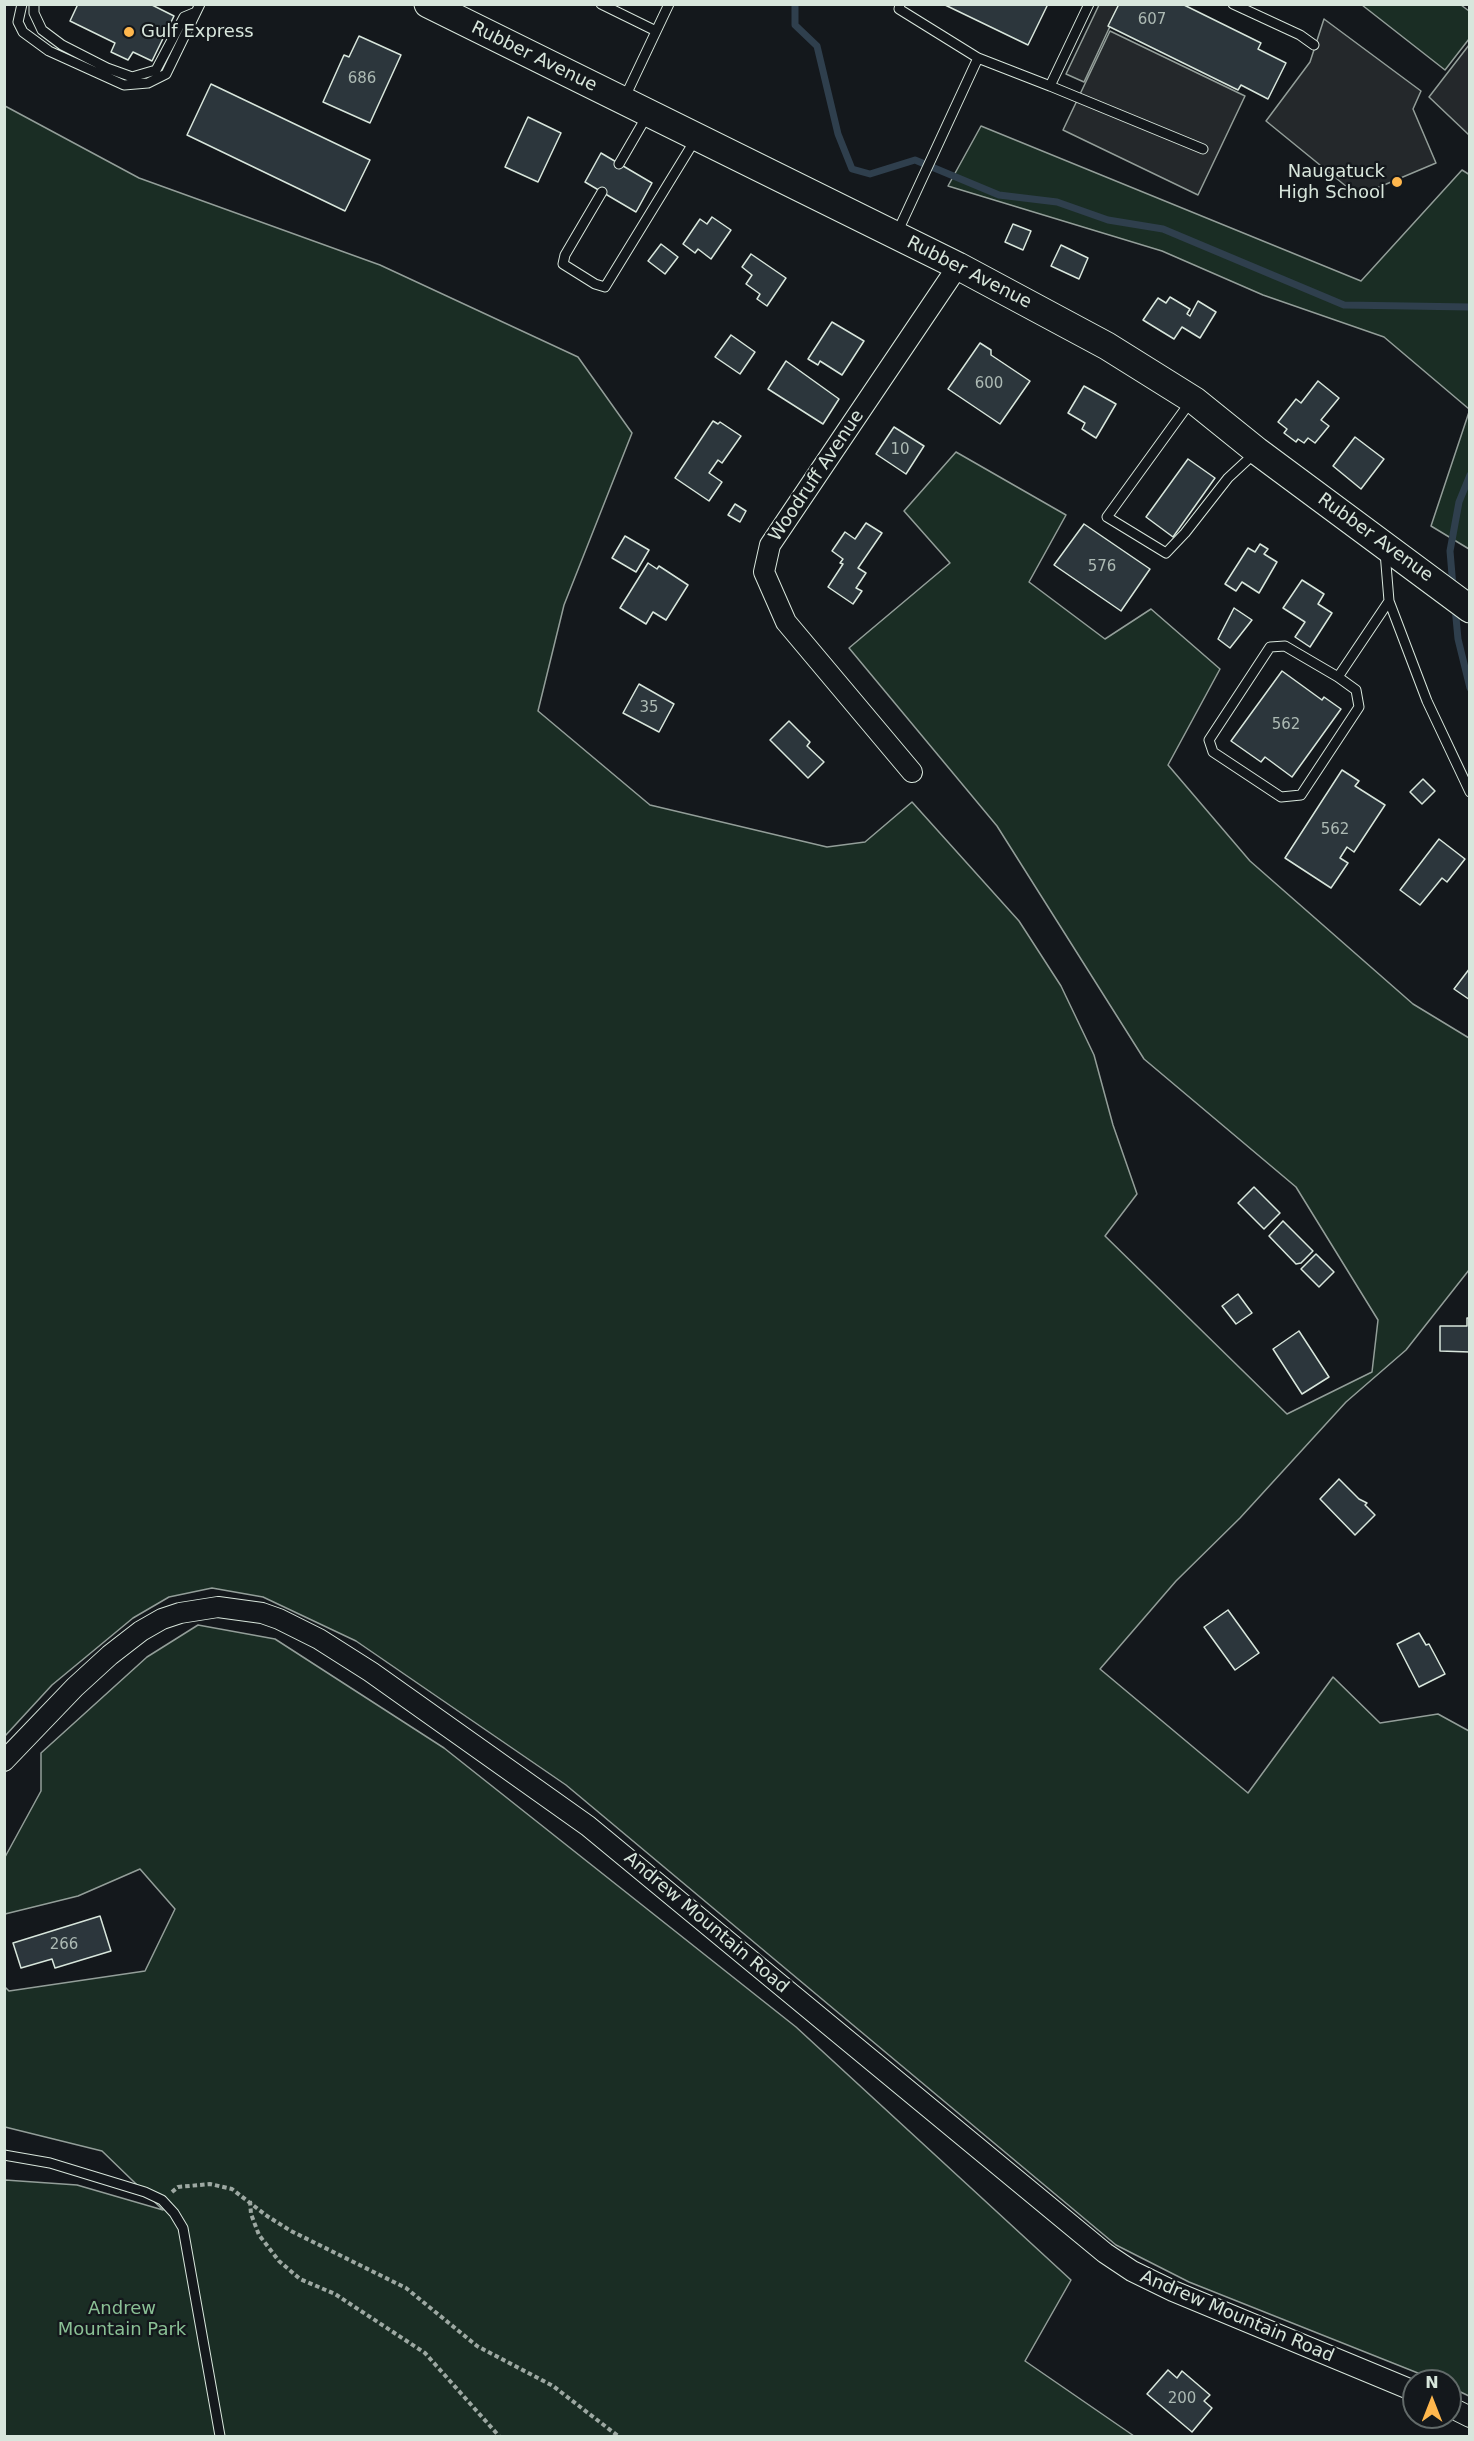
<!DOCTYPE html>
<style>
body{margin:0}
#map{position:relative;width:1474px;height:2441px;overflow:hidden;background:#14181c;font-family:"DejaVu Sans",sans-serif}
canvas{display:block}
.frame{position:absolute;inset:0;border:6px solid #d8e6dc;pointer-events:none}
.north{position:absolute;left:1402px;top:2369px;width:60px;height:60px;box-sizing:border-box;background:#14181c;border:2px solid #626a69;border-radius:50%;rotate:0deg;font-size:16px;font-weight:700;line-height:24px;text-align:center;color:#d8e6dc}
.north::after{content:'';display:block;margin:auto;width:21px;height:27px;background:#ffb74d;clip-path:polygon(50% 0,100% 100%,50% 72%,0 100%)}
</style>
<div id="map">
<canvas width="1474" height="2441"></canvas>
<div class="frame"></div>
<div class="north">N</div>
</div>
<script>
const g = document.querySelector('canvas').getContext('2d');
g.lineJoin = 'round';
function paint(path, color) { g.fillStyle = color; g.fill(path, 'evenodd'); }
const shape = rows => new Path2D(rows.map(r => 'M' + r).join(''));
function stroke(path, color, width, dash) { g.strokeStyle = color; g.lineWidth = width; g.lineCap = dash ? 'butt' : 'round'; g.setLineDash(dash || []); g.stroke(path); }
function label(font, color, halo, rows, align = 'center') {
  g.font = font + ' "DejaVu Sans",sans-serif'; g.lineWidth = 4.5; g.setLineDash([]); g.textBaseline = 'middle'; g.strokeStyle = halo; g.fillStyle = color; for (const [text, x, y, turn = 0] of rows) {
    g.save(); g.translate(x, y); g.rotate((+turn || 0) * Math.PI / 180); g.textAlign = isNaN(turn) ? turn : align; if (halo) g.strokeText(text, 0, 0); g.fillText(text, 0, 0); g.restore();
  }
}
const green = shape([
 [1362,5,1461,5,1469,11,1469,39,1445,70,1362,5],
 [5,106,139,178,380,265,578,357,632,433,564,605,538,711,650,805,827,847,865,842,912,802,1019,921,1061,986,1094,1055,1113,1125,1137,1194,1105,1236,1287,1414,1372,1372,1378,1320,1296,1187,1144,1059,997,826,849,648,950,563,904,511,956,452,1066,515,1029,582,1105,639,1151,609,1220,669,1168,765,1250,861,1413,1004,1469,1038,1469,1270,1406,1350,1346,1402,1240,1518,1176,1581,1100,1669,1248,1793,1333,1677,1380,1723,1438,1714,1469,1731,1469,2396,1450,2387,1450,2381,1438,2381,1189,2282,1116,2245,566,1785,356,1641,263,1597,212,1588,169,1597,133,1618,52,1685,5,1736,5,106],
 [981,126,1361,281,1462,170,1470,175,1469,409,1384,337,1263,295,1162,251,948,186,981,126],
 [1469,412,1470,549,1469,549,1431,526,1469,412],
 [198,1625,275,1639,444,1748,796,2027,1071,2280,1025,2361,1134,2436,5,2436,5,2180,77,2185,163,2210,102,2151,5,2127,4,1986,9,1991,145,1971,175,1909,140,1869,78,1896,5,1914,5,1857,41,1791,41,1753,147,1657,198,1625]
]);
paint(green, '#1a2d24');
stroke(green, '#939e99', 1.5);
const parking = shape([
 [1099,5,1120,5,1084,82,1066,74,1099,5],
 [1324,19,1421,91,1413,109,1436,163,1358,196,1266,121,1310,62,1324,19],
 [1110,31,1245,96,1198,195,1063,130,1110,31],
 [1469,45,1469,135,1429,97,1469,45]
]);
paint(parking, '#24282b');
stroke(parking, '#939e99', 1.5);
stroke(shape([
 [795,4,795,25,817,46,838,134,852,169,870,174,915,160,999,195,1057,202,1108,220,1163,229,1344,305,1470,307],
 [1453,587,1450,551,1459,502,1470,475],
 [1455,607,1458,639,1470,688]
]), '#2f3f4d', 7);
const building = shape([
 [78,4,150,4,174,16,152,61,133,52,128,60,111,52,115,43,70,21,78,4],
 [943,4,1048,4,1028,45,943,4],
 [1119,4,1182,4,1261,43,1258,49,1286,63,1268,99,1241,85,1238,90,1108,26,1119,4],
 [359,36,401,55,370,123,323,102,344,55,349,57,359,36],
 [211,84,370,160,345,211,187,135,211,84],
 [528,117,561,133,538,182,505,167,528,117],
 [601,153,652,183,636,212,585,182,601,153],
 [712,217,731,230,711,259,698,249,695,253,683,244,700,219,707,224,712,217],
 [1013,224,1031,231,1023,250,1005,242,1013,224],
 [661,244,678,257,665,274,648,261,661,244],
 [1061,245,1088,258,1079,279,1051,266,1061,245],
 [751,254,786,278,767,306,757,299,760,294,746,284,752,275,742,267,751,254],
 [1170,297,1190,309,1187,314,1190,316,1198,301,1216,312,1200,338,1182,327,1174,339,1143,320,1158,298,1166,303,1170,297],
 [832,322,864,341,842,375,820,361,818,365,808,359,832,322],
 [731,335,755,352,740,374,715,357,731,335],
 [980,343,991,350,991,355,1030,381,1000,424,948,389,980,343],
 [786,361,839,399,823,424,768,389,786,361],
 [1318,381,1339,398,1321,420,1329,426,1315,443,1308,438,1304,443,1298,439,1296,442,1284,433,1287,429,1278,422,1296,399,1301,403,1318,381],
 [1084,386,1116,404,1096,438,1082,429,1085,423,1068,413,1084,386],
 [713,421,718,424,720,422,741,436,722,463,718,460,709,473,722,482,709,501,675,478,713,421],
 [894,427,924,446,906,474,876,454,894,427],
 [1355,437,1384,459,1361,489,1333,466,1355,437],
 [1188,459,1215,478,1173,537,1146,517,1188,459],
 [735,504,746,511,740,522,728,515,735,504],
 [866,523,882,533,858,568,866,573,856,588,862,591,853,604,828,587,843,564,840,563,843,559,832,551,845,532,855,539,866,523],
 [1084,524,1150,569,1121,611,1054,565,1084,524],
 [625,536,649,550,636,572,612,558,625,536],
 [1260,544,1268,549,1264,554,1277,562,1259,593,1242,582,1236,591,1225,584,1248,548,1255,552,1260,544],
 [648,563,657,569,659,566,688,585,666,620,653,612,646,624,620,608,648,563],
 [1302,580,1324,594,1318,604,1332,613,1310,647,1295,637,1305,622,1283,608,1302,580],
 [1234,608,1252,620,1230,648,1218,639,1234,608],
 [1282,671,1322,700,1324,697,1341,709,1292,777,1265,757,1261,762,1231,741,1282,671],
 [639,684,674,704,659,732,623,713,639,684],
 [789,721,810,742,807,746,824,762,808,778,770,740,789,721],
 [1342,770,1359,781,1355,786,1385,805,1354,852,1347,847,1340,858,1348,863,1331,888,1285,858,1342,770],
 [1423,779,1435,791,1422,804,1410,792,1423,779],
 [1439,839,1465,859,1447,882,1442,878,1420,905,1400,890,1439,839],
 [1470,968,1470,1000,1454,989,1470,968],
 [1254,1187,1280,1213,1264,1229,1238,1203,1254,1187],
 [1283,1221,1313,1251,1301,1263,1296,1264,1269,1236,1283,1221],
 [1316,1254,1334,1272,1319,1287,1301,1269,1316,1254],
 [1238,1294,1252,1313,1236,1324,1222,1306,1238,1294],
 [1467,1318,1470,1318,1470,1352,1440,1351,1440,1326,1467,1326,1467,1318],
 [1299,1331,1329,1377,1302,1394,1273,1349,1299,1331],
 [1339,1479,1359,1499,1367,1503,1365,1505,1375,1515,1355,1535,1320,1499,1339,1479],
 [1228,1610,1259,1653,1235,1670,1204,1627,1228,1610],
 [1419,1633,1426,1645,1429,1644,1445,1674,1419,1687,1397,1644,1419,1633],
 [100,1916,111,1951,55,1968,52,1959,21,1968,13,1943,100,1916],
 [1168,2370,1177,2378,1182,2371,1210,2395,1204,2401,1212,2408,1192,2432,1147,2394,1168,2370]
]);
paint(building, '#2c363c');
stroke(building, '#d8e6dc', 1.5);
const lane = shape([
 [22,4,18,22,23,32,49,51,124,85,148,83,166,74,200,4],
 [34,4,34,13,42,30,62,45,107,68,132,77,156,70,184,17,196,12],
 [601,4,656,31],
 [900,4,899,9,978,58,1050,86,1089,4],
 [1233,4,1300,35,1314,45],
 [1050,86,1203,149],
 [624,99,669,4],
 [619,164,648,114],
 [602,192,565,255,563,264,595,284,605,287,695,140],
 [897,233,978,58],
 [1191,401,1107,517,1166,553,1185,533,1228,478,1255,453],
 [1385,552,1389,601,1427,701,1470,792],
 [1338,677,1356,690,1359,707,1301,795,1281,797,1213,752,1209,740,1270,647,1285,646,1338,677,1389,601],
 [4,2155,50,2163,145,2192,162,2200,174,2213,183,2228,220,2436]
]);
const street = shape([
 [912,772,786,622,764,572,770,545,958,266],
 [4,1761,75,1687,110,1655,141,1631,162,1619,180,1613,218,1607,262,1613,279,1619,319,1639,371,1672,588,1826,1105,2253,1132,2271,1173,2291,1414,2391],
 [1450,2407,1470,2417]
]);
const secondary = shape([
 [428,4,958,266,1107,346,1195,401,1257,451,1470,609]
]);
stroke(lane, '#d8e6dc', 11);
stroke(street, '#d8e6dc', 22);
stroke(secondary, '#d8e6dc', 29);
stroke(shape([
 [172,2192,178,2187,210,2184,232,2189,267,2216,291,2231,406,2288,477,2346,553,2386,618,2436],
 [250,2201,251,2214,259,2235,279,2261,300,2279,335,2294,425,2353,499,2436]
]), '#9da8a2', 4, [4.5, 3]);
stroke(lane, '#14181c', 9);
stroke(street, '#14181c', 20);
stroke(secondary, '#14181c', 27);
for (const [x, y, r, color] of [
 [129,32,6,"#ffb74d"],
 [1397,182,6,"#ffb74d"]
]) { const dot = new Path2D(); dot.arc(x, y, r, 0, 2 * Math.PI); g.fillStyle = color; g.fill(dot); stroke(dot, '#14181c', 2); }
label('15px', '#adbab4', null, [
 ["607",1152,20],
 ["686",362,79],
 ["600",989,384],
 ["10",900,450],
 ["576",1102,567],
 ["35",649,708],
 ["562",1286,725],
 ["562",1335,830],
 ["266",64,1945],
 ["200",1182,2399]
]);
label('18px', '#d8e6dc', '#14181c', [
 ["Gulf Express",141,32],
 ["Naugatuck",1385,172,"right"],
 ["High School",1385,193,"right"]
], 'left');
label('18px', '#d8e6dc', '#14181c', [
 ["Rubber Avenue",534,57,26],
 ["Rubber Avenue",969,273,27],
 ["Woodruff Avenue",817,476,-56],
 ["Rubber Avenue",1375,538,36],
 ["Andrew Mountain Road",706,1923,40],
 ["Andrew Mountain Road",1237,2317,23]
]);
label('18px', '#8ac095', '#14181c', [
 ["Andrew",122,2309],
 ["Mountain Park",122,2330]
]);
</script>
